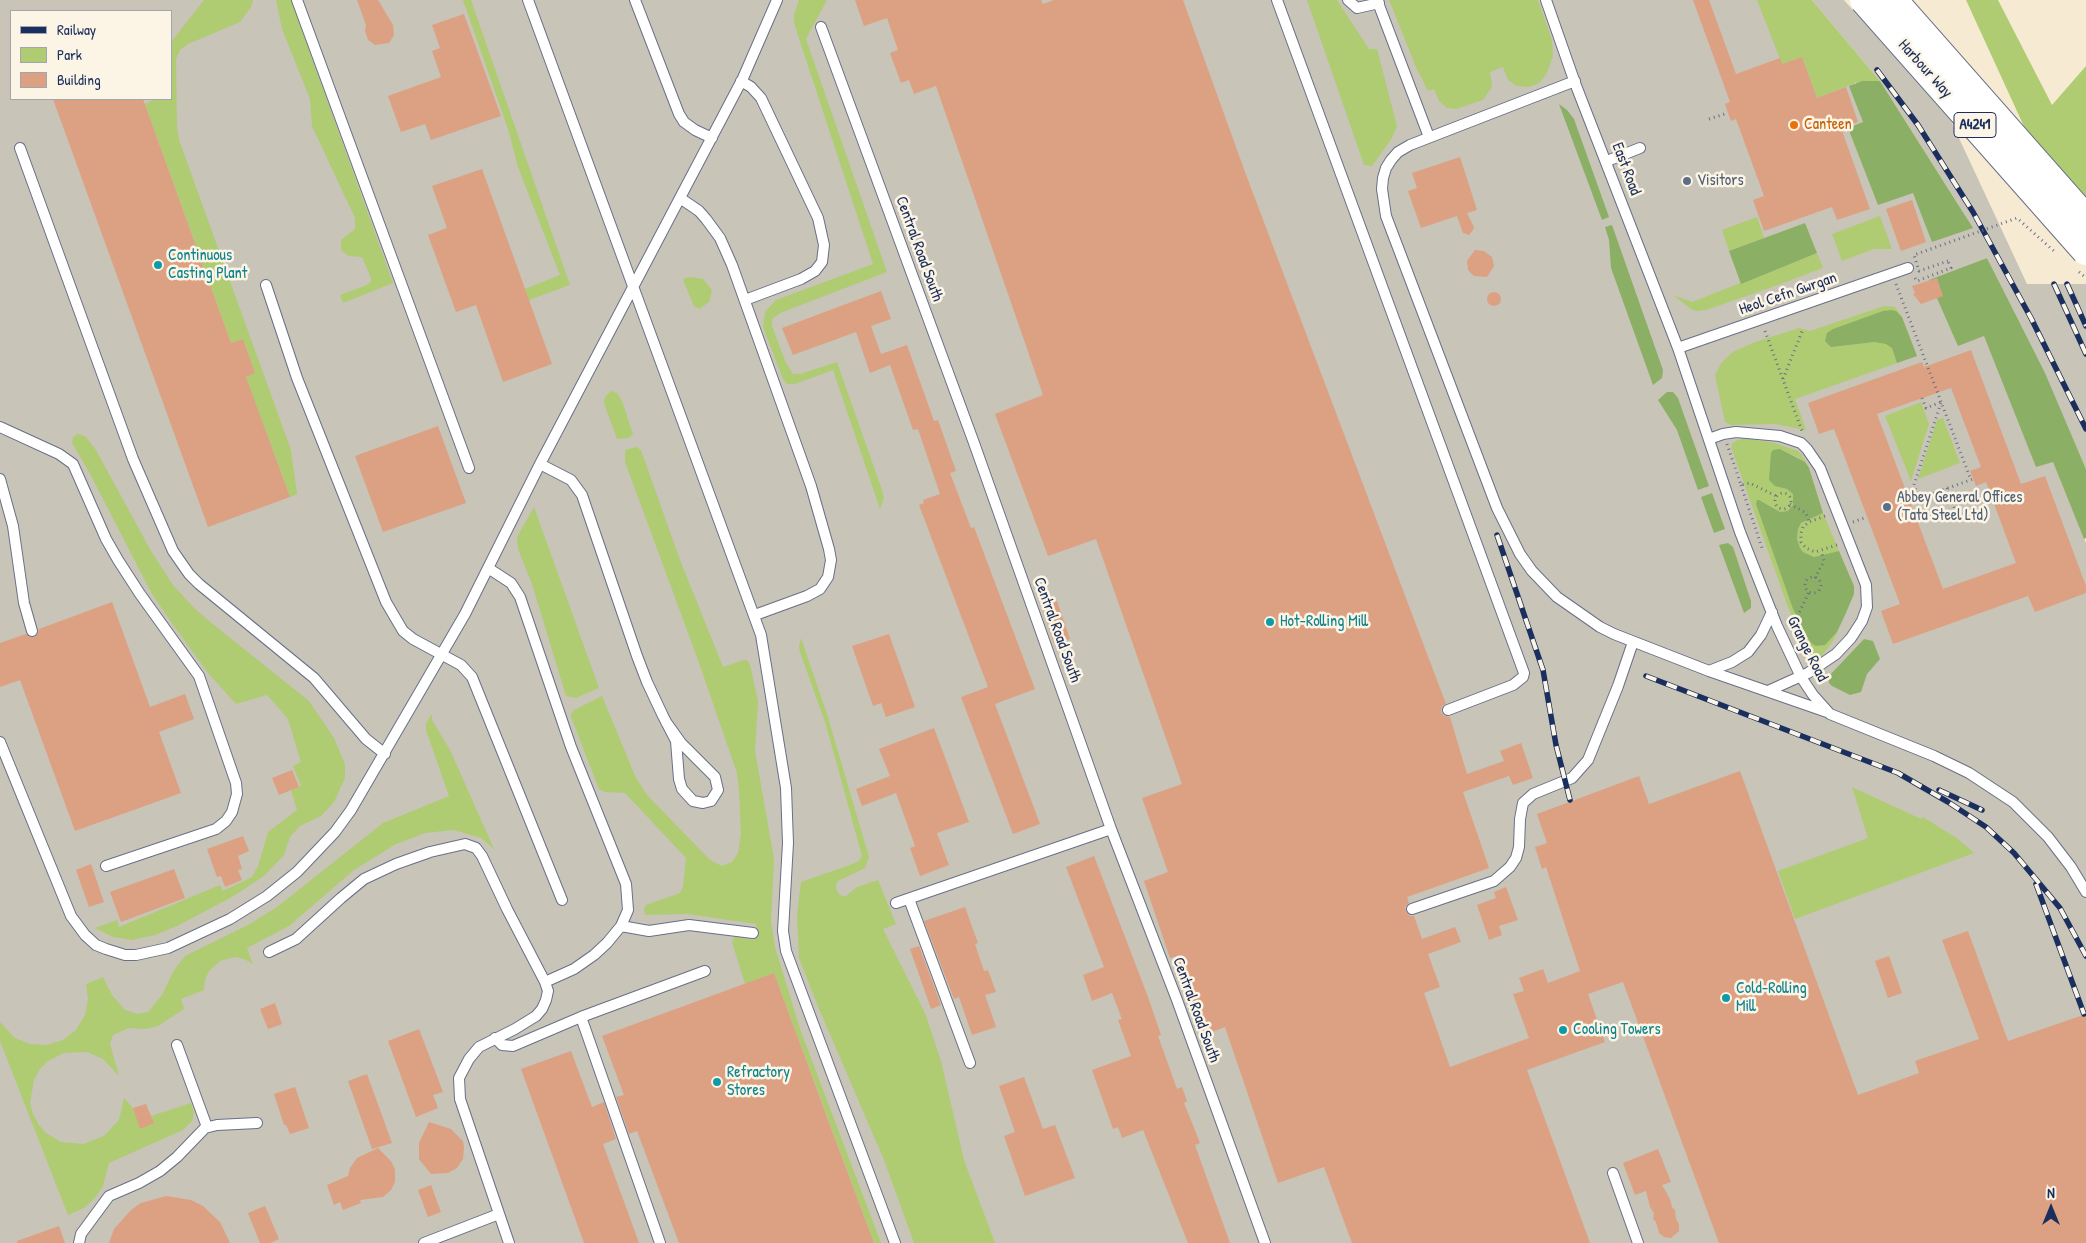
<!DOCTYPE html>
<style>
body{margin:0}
#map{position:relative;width:2086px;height:1243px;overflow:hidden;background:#f7ead3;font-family:"Patrick Hand",sans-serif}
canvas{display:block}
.legend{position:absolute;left:10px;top:10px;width:162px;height:90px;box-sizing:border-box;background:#fcf5e5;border:1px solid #a2a6af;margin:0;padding:6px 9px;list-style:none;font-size:15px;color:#1b2f5e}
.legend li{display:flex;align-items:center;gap:10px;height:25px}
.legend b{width:25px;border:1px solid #a2a6af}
.north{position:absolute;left:2026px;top:1183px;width:50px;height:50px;-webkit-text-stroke:4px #fcf5e5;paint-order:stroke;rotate:0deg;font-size:14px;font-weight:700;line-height:20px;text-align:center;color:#1b2f5e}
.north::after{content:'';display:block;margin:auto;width:18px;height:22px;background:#1b2f5e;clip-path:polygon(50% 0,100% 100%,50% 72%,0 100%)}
</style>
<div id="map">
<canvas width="2086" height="1243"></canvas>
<ul class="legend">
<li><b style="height:6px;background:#1b2f5e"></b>Railway</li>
<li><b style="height:14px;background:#afcc73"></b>Park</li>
<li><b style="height:14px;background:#dca182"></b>Building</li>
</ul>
<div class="north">N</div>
</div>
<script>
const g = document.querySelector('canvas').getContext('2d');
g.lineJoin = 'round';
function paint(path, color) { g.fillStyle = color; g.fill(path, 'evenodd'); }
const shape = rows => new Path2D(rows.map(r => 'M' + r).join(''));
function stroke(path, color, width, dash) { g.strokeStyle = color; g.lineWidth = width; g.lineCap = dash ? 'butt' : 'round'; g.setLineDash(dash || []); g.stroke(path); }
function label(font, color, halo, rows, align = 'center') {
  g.font = font + ' "Patrick Hand",sans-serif'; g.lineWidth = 5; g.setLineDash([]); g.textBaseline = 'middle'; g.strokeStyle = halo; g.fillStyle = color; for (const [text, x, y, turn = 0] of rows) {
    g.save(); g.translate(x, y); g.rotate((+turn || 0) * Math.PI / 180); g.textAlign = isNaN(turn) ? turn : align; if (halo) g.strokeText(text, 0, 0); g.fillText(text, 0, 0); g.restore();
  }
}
paint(shape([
 [0,0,1785,0,1966,217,1880,81,1812,0,1844,0,1951,121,2027,284,2086,284,2086,469,2058,405,1987,258,1957,270,2042,434,2086,543,2086,1243,0,1243],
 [11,11,171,11,171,99,11,99]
]), '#c8c4b8');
paint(shape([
 [204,0,253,0,251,7,240,22,188,44,180,50,176,59,177,126,179,140,291,450,297,494,290,497,246,377,255,373,243,339,231,343,145,104,155,99,171,99,171,42],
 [276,0,291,0,393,283,343,303,340,295,367,285,371,281,371,278,362,257,349,256,343,252,341,249,341,240,355,229,355,218,312,126,310,99,282,29],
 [463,0,471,0,570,285,529,300,525,289,560,275,518,167,508,129],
 [799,0,827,0,806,39,887,272,780,313,772,319,772,326,786,363,793,374,800,374,837,362,882,490,884,498,880,509,833,370,795,384,787,384,783,379,763,327,765,312,776,300,873,264,794,23,794,15],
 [1307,0,1337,0,1369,49,1377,49,1397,126,1392,138,1372,166,1364,165],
 [1389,0,1538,0,1552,40,1553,56,1546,75,1539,83,1529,87,1517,86,1508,80,1503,67,1490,72,1492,87,1483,100,1456,109,1447,108,1439,101,1434,89,1428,91,1416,67],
 [1757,0,1812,0,1880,81,1855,83,1817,98,1802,57,1782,64],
 [1966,0,1998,0,2052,105,2086,66,2086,199,2027,133],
 [1880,216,1892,249,1874,249,1842,261,1832,234],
 [1757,217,1764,238,1729,251,1722,230],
 [1817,253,1823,268,1778,285,1706,310,1696,311,1691,309,1673,295,1692,302],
 [692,277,703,279,712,290,709,302,699,309,694,306,683,280,684,278],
 [1884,306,1895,307,1900,314,1917,356,1795,399,1806,430,1775,424,1731,425,1725,422,1715,375,1722,362,1733,352,1755,342,1799,328,1810,331],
 [611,391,617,393,622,401,633,434,629,438,617,439,604,403,605,397],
 [1921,402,1929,424,1911,481,1885,416],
 [1943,418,1960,463,1918,479,1937,420],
 [78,434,85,436,96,450,151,551,173,585,195,609,214,625,309,701,334,738,345,764,345,778,334,802,321,816,300,826,290,837,284,855,264,876,232,897,177,926,155,935,132,940,113,937,95,928,117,920,119,927,220,885,223,891,252,877,258,866,268,832,297,810,291,790,301,786,293,766,301,762,288,719,267,695,236,704,208,673,174,626,152,594,88,470,72,443,73,437],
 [1744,438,1774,443,1798,451,1801,454,1809,468,1801,459,1780,449,1775,486,1787,489,1793,494,1793,505,1788,511,1780,512,1759,500,1756,502,1793,609,1812,644,1837,632,1845,615,1833,641,1820,658,1815,660,1809,657,1788,607,1731,447,1733,442],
 [636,447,641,450,680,560,723,667,744,660,747,660,750,665,758,701,755,751,774,859,771,921,775,947,800,1029,881,1243,874,1243,774,973,745,984,732,942,734,937,737,937,754,940,756,924,687,914,645,915,644,908,646,905,680,893,683,887,686,858,625,793,605,792,599,789,571,717,571,714,574,710,602,696,636,778,647,795,710,860,722,866,732,862,738,853,741,834,739,791,737,773,698,660,625,462,625,450],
 [534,507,599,688,576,698,566,696,532,584,518,549,517,537],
 [1823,513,1839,551,1814,557,1803,552,1800,548,1797,539,1798,529,1801,523],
 [801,638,827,714,869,857,865,868,838,881,836,885,837,891,841,896,846,896,857,887,878,880,896,924,883,929,925,1013,941,1061,964,1160,995,1243,914,1243,884,1160,817,1004,799,958,797,915,801,882,850,865,859,861,862,856,826,725,800,652,799,646],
 [432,714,432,720,450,750,494,849,481,838,454,830,425,833,396,844,354,870,289,926,247,948,253,964,244,959,235,957,220,961,209,971,205,980,204,990,181,999,184,1009,158,1026,146,1029,129,1028,113,1035,110,1044,119,1076,103,1059,87,1052,64,1053,48,1061,40,1069,34,1080,30,1103,33,1114,39,1125,46,1133,61,1142,83,1144,104,1136,119,1120,124,1098,133,1108,154,1123,151,1116,191,1103,194,1112,192,1121,183,1130,109,1163,103,1186,95,1198,84,1208,68,1215,0,1041,0,1022,15,1038,30,1044,47,1045,63,1040,76,1030,85,1015,88,999,86,984,103,977,112,995,125,1010,138,1014,148,1012,162,995,174,970,185,956,248,925,277,907,383,823,449,796,426,730,426,723],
 [1852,787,1921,819,1923,817,1958,839,1974,853,1795,919,1778,871,1868,838]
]), '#afcc73');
paint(shape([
 [1862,81,1880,81,1973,228,1932,242,1913,193,1878,205,1848,128,1863,122,1849,86],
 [1559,104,1567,110,1574,119,1609,217,1602,220],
 [1805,223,1817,253,1741,284,1729,251],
 [1612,225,1663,370,1662,378,1653,385,1611,268,1609,240,1605,227],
 [1987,258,2045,373,2086,469,2086,538,2084,539,2053,462,2036,467,1984,336,1958,346,1929,280],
 [1892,310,1896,311,1902,317,1917,356,1897,363,1892,348,1886,344,1874,342,1831,347,1825,341,1827,333,1833,329,1883,311],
 [1667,392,1673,392,1678,398,1709,486,1698,490,1677,430,1658,400],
 [1780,449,1805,462,1809,468,1823,513,1801,523,1798,529,1797,539,1800,548,1803,552,1814,557,1839,551,1854,586,1854,594,1845,615,1837,632,1825,645,1816,646,1812,644,1807,637,1793,609,1756,504,1757,500,1759,500,1780,512,1788,511,1793,505,1793,494,1787,489,1775,486,1769,480,1771,453,1773,450],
 [1712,493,1725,529,1714,533,1701,497],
 [1728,543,1733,547,1751,601,1751,608,1744,613,1719,545],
 [1864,639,1873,641,1880,659,1867,674,1861,692,1850,695,1832,686,1829,683,1829,676]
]), '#8bb065');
paint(shape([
 [357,0,378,0,393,25,394,35,389,43,375,45,368,40,365,31,366,25],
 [855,0,1041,0,1043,4,1054,0,1183,0,1245,172,1446,704,1442,706,1441,712,1444,716,1450,717,1467,774,1504,761,1500,751,1521,743,1533,778,1513,785,1509,776,1463,792,1489,868,1407,897,1409,903,1405,907,1406,912,1410,916,1414,916,1422,939,1455,927,1461,942,1428,954,1440,987,1424,993,1450,1067,1529,1038,1513,994,1524,991,1519,978,1543,969,1548,983,1580,971,1546,867,1542,869,1535,847,1547,843,1537,814,1639,776,1649,804,1740,771,1858,1095,1919,1073,1915,1061,1979,1039,1942,940,1968,931,2008,1041,2086,1014,2086,1243,1719,1243,1623,982,1588,994,1605,1042,1527,1070,1590,1243,1352,1243,1324,1167,1278,1183,1225,1027,1204,1035,1175,957,1170,958,1144,881,1168,872,1142,798,1182,784,1096,539,1048,556,995,414,1043,395,936,86,914,94,909,80,901,83,890,53,898,50,887,18,864,26],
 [1693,0,1709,0,1736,74,1780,58,1782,64,1802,57,1817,98,1846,87,1858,122,1841,128,1870,209,1837,220,1832,207,1764,231,1753,200,1764,196,1736,119,1731,121,1728,113,1725,104,1730,102],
 [464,14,501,116,431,140,425,124,401,132,388,96,441,77,432,51,440,48,432,25],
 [53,99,143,99,231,343,243,339,255,373,246,377,290,497,208,527],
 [1460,157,1477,210,1467,213,1474,227,1473,230,1469,235,1463,233,1457,216,1421,228,1408,191,1417,188,1412,173],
 [482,169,552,364,503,382,476,305,456,312,428,235,447,228,432,186],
 [1912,200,1926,242,1901,251,1886,209],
 [1475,250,1484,251,1492,257,1494,266,1487,277,1474,276,1468,270,1467,261],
 [1937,278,1943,296,1921,304,1913,294,1915,293,1912,286],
 [881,291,891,319,871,326,881,354,907,345,934,421,938,420,956,471,950,473,971,528,974,527,1035,689,995,704,1040,824,1013,834,961,697,988,687,919,505,924,503,923,500,940,494,918,429,913,430,890,365,870,373,856,332,793,355,782,328],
 '1487 299a7 7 0 1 1 14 0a7 7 0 1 1-14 0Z',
 [1971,350,2021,484,2045,476,2086,586,2086,593,2035,612,2028,596,1893,644,1881,611,1900,604,1834,429,1819,434,1808,403,1922,362,1924,367],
 [1951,388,1981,467,1970,471,1976,486,1986,482,2016,563,1943,589,1877,414],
 [438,426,466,503,383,532,355,456],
 [1057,601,1070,639,1054,644,1042,606],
 [112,602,150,707,185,694,194,719,159,732,181,793,75,831,20,680,0,687,0,643,26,634,30,637,34,637,38,633,39,629],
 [889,634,915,707,886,717,881,703,873,706,852,646],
 [934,728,969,822,937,833,949,865,920,876,910,848,915,846,896,793,862,806,856,789,890,776,879,749],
 [292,770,299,787,279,795,272,778],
 [243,836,249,851,238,856,242,869,238,870,242,880,225,887,221,876,217,877,207,849],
 [1094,856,1148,997,1161,1035,1158,1036,1177,1089,1182,1087,1187,1101,1184,1103,1200,1143,1195,1145,1230,1243,1188,1243,1143,1130,1122,1138,1118,1127,1113,1129,1092,1070,1131,1056,1118,1020,1122,1019,1112,993,1092,1001,1083,975,1104,967,1066,867],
 [91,864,104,902,89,907,76,870],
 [174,869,185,898,121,922,110,892],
 [1506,887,1518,920,1499,926,1502,935,1489,940,1477,905,1496,898,1494,892],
 [965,907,978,943,975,944,984,971,988,970,996,992,985,995,996,1027,972,1035,959,997,954,999,924,921],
 [919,946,941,1005,931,1009,910,949],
 [1889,956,1902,993,1888,998,1875,961],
 [774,973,831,1128,874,1243,679,1243,637,1131,629,1134,616,1097,624,1095,602,1036],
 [275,1003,282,1024,268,1029,260,1009],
 [419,1029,443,1092,433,1095,438,1108,416,1117,388,1041],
 [571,1051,592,1107,604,1102,616,1139,603,1144,639,1243,584,1243,521,1069],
 [367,1074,392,1143,372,1149,348,1081],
 [1024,1077,1043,1129,1055,1125,1075,1178,1025,1196,1004,1136,1015,1132,999,1086],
 [295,1087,309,1128,290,1134,286,1125,284,1125,274,1094],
 [146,1104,154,1123,140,1129,133,1108],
 [429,1122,451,1129,463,1141,464,1148,463,1159,457,1168,448,1173,431,1174,419,1159,419,1143],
 [378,1148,391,1161,395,1170,395,1182,391,1190,383,1197,360,1200,361,1203,343,1210,340,1202,334,1205,327,1185,348,1176,350,1168,357,1158],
 [1658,1149,1671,1182,1662,1185,1670,1199,1672,1207,1675,1210,1676,1219,1679,1224,1679,1231,1671,1238,1664,1237,1659,1233,1656,1222,1653,1219,1654,1213,1650,1207,1646,1191,1635,1195,1623,1163],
 [431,1185,441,1212,428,1217,418,1190],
 [166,1196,191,1200,203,1206,220,1222,230,1243,109,1243,114,1229,131,1210,141,1203],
 [265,1206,279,1239,270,1243,260,1243,248,1213],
 [59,1226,65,1243,17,1243,17,1241]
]), '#dca182');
const service = shape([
 [297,0,469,468],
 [528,0,761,635,786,788,788,843,783,931,786,951,895,1243],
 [635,0,679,114,684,122,695,130,712,138],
 [1277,0,1524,673,1523,677,1513,685,1448,710],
 [1348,0,1357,8,1379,3],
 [1377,0,1429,137],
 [1546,0,1575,83,1678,348,1740,532,1777,626,1801,677,1813,695,1830,714,1934,756,1969,773,2013,802,2048,837,2071,867,2086,892],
 [821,27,974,443,1111,829,1177,1000,1265,1243],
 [741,81,751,87,761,98,818,218,824,245,822,262,815,271,801,279,745,300],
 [1575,81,1410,145,1398,152,1391,160,1386,168,1383,178,1382,189,1386,216,1497,508,1520,554,1532,571,1557,597,1600,627,1614,634,1709,671,1827,712],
 [20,148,133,459,173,551,189,574,199,584,314,678,366,739,385,754],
 [1607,161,1640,148],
 [680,198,699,211,706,219,720,238,732,265,811,486,829,549,831,560,828,577,820,589,807,596,755,615],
 [266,285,297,378,386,602,403,631,413,639,461,665,472,677,562,900],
 [1678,348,1908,268],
 [0,427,59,454,73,464,106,539,118,560,140,594,199,676,236,783,237,794,232,812,226,821,216,829,106,866],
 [1709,439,1723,434,1736,432,1780,436,1801,443,1807,449,1820,468,1866,585,1867,607,1862,621,1851,638,1836,654,1808,673,1768,691],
 [540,464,571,480,582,495,637,656,647,682,663,716,676,741,679,779,682,789,693,801,703,803,711,801,718,790,715,777,681,743,666,722],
 [0,479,13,526,24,603,32,631],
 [488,568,511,583,520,597,571,747,626,884,628,910,621,926],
 [1709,671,1732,662,1748,652,1761,635,1772,612],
 [0,742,71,916,85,935,96,945,106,949,125,955,136,955,168,948,230,919,267,896,297,872,335,832,351,810,465,614,540,464,743,78,777,0],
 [909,899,970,1063],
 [896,903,1111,829],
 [1412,909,1494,881,1510,867,1516,858,1519,847,1520,819,1523,803,1533,794,1572,778,1588,760,1618,686,1633,642],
 [269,952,296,939,341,898,364,879,396,864,430,852,465,844,476,848,482,856,507,909,545,982],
 [581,1017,660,1243],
 [495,1038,502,1045,513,1046,581,1017,705,971],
 [177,1045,207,1127],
 [1613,1173,1638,1243],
 [79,1243,81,1234,109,1196,139,1183,160,1171,177,1157,205,1128,217,1125,257,1123],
 [424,1243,499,1214],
 [509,1243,460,1099,459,1078,469,1059,479,1047,515,1029,536,1016,542,1009,546,1000,548,991,545,982,574,969,594,955,607,943,621,926,649,931,689,925,753,933]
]);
stroke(service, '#687087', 12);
stroke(shape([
 [1709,119,1728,113],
 [1915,278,1917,281,1951,268,1948,261],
 [1896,284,1971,480],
 [1765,331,1802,431],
 [1783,379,1803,329],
 [1922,398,1926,408,1941,402],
 [1727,444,1741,485,1750,483,1776,496],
 [1741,485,1762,548],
 [1947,488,1956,512],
 '1775 501a8 8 0 1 1 16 0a8 8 0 1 1-16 0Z',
 [1919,499,1914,485,1941,403],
 [1910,502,1973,479],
 [1790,504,1806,513,1809,522],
 [1825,516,1809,522,1803,527,1801,533,1801,542,1806,548,1815,552,1837,545],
 [1853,522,1867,517],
 '1805 585a8 8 0 1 1 16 0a8 8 0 1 1-16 0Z',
 [1815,578,1824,561,1821,551],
 [1788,621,1795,618,1799,613,1809,592]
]), '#687087', 3, [1, 4]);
stroke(service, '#fff', 10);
const rail = shape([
 [1877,70,1918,125,1973,212,2031,318,2086,429],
 [2054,284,2086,354],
 [2067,284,2086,326],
 [1497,535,1543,670,1556,745,1570,800],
 [1646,676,1898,773,1948,802,1986,827,2014,853,2060,908,2086,956],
 [1939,790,1982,810],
 [2036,884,2084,1014]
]);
stroke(rail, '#1b2f5e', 5.5);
stroke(rail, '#fcf5e5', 4, [11]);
const primaryBridge = shape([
 [1864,0,2086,251],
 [1893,0,2086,219]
]);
stroke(primaryBridge, '#687087', 30, []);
stroke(shape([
 [1948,261,1919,271,1914,255,2017,218,2055,252],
 [2079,272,2086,278]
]), '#687087', 3, [1, 4]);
stroke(primaryBridge, '#fff', 28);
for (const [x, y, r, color] of [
 [1794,125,5,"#e8710a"],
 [1687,181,5,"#5c6f8a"],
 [158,265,5,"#0f9aa8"],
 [1887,507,5,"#5c6f8a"],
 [1270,622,5,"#0f9aa8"],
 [1726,998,5,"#0f9aa8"],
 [1563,1030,5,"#0f9aa8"],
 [717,1082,5,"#0f9aa8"]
]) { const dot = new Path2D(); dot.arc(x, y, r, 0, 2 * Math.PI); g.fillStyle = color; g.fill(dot); stroke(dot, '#fcf5e5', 2); }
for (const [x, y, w] of [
 [1975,125,42]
]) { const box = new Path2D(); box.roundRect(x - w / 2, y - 12.5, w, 25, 4); g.fillStyle = '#fcf5e5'; g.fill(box); stroke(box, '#1b2f5e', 1); }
label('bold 15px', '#1b2f5e', null, [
 ["A4241",1975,125]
]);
label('16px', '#1b2f5e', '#fcf5e5', [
 ["Harbour Way",1925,69,48],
 ["East Road",1626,169,69],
 ["Central Road South",919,249,70],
 ["Heol Cefn Gwrgan",1788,294,-19],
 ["Central Road South",1057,630,70],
 ["Grange Road",1807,649,63],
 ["Central Road South",1196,1010,70]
]);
label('16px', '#c56008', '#fcf5e5', [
 ["Canteen",1804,125]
], 'left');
label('16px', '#4e5e75', '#fcf5e5', [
 ["Visitors",1697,181],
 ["Abbey General Offices",1897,498],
 ["(Tata Steel Ltd)",1897,516]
], 'left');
label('16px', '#0d838f', '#fcf5e5', [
 ["Continuous",168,256],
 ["Casting Plant",168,274],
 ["Hot-Rolling Mill",1280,622],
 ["Cold-Rolling",1736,989],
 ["Mill",1736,1007],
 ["Cooling Towers",1573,1030],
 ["Refractory",727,1073],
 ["Stores",727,1091]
], 'left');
</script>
